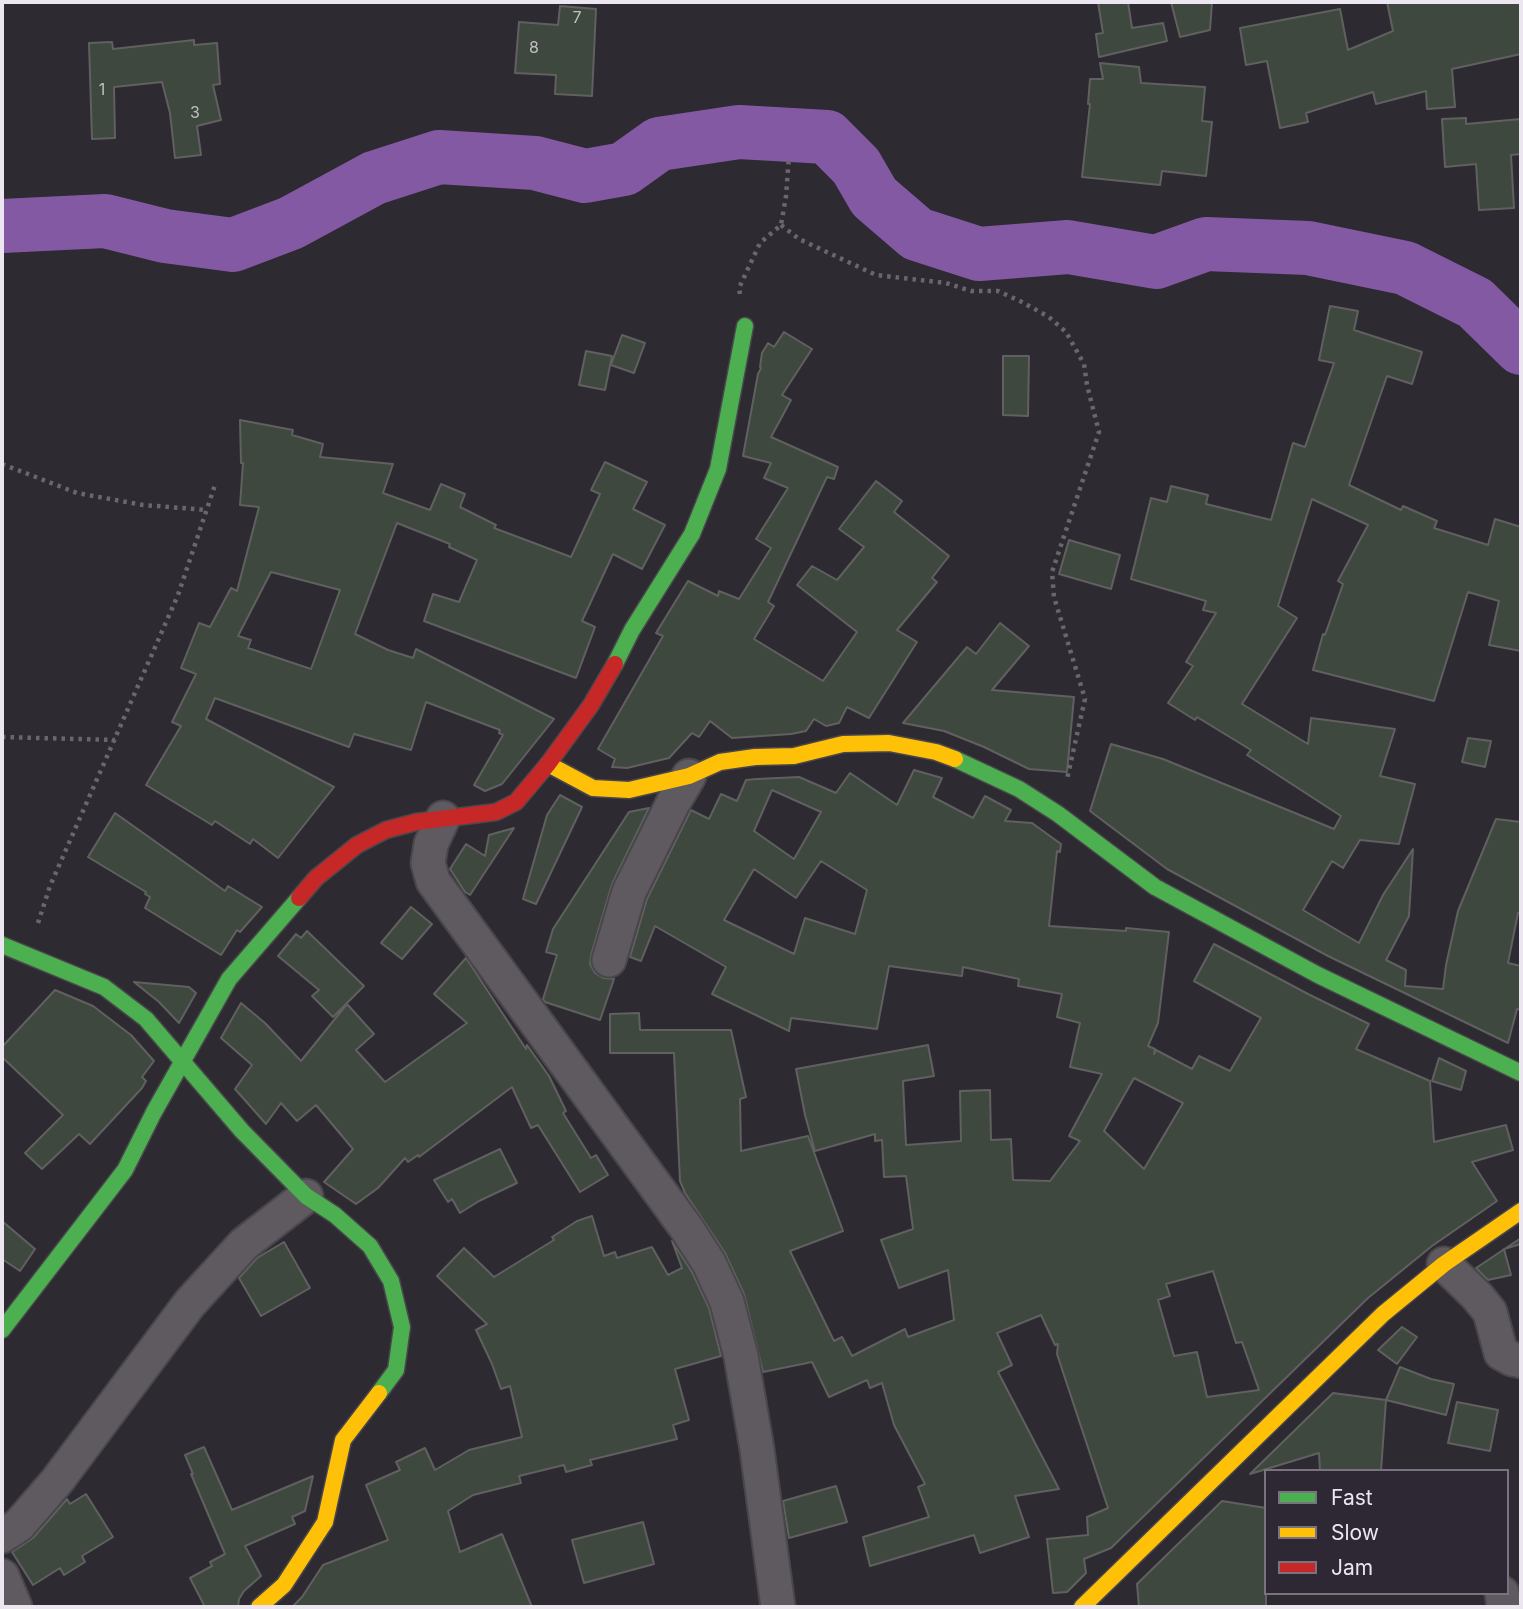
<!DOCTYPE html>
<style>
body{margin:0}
#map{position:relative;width:1523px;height:1609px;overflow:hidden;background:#2e2a31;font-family:Inter,sans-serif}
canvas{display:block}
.frame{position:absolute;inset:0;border:4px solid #ebe6ef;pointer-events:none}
.legend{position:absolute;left:1264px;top:1469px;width:245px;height:126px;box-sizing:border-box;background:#2e2734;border:2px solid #7a737f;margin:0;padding:9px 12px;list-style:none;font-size:21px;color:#ebe6ef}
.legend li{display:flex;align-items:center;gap:14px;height:35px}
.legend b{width:35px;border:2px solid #7a737f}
</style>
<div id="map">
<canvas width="1523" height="1609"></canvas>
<div class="frame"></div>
<ul class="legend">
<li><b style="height:9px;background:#4caf50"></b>Fast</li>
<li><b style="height:9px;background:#ffc107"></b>Slow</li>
<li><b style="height:9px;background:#c62828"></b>Jam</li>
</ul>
</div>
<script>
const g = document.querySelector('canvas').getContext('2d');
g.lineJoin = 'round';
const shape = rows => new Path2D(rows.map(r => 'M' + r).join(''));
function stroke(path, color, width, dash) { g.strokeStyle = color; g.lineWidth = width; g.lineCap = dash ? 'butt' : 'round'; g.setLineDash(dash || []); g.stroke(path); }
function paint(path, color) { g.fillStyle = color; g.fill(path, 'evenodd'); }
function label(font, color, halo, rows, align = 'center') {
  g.font = font + ' Inter,sans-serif'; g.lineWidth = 7; g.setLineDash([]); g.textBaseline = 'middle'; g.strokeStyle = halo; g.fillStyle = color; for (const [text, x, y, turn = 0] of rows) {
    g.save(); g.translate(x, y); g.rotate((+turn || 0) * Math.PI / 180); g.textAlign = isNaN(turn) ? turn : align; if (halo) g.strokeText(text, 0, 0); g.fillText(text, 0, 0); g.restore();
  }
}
stroke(shape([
 [2,226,105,221,165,236,233,245,291,223,374,178,439,157,535,163,585,176,624,169,659,144,739,132,827,137,856,166,874,197,917,234,979,254,1068,247,1156,262,1206,244,1308,248,1405,268,1475,303,1521,348]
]), '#8459a4', 54);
const building = shape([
 [1098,2,1128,2,1132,28,1163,23,1167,41,1099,57,1096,34,1103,33,1098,2],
 [1171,2,1212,2,1210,30,1180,37,1171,2],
 [1387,2,1521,2,1521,54,1452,69,1455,107,1427,109,1426,91,1376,104,1373,92,1306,113,1308,122,1280,128,1267,61,1246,65,1240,28,1340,9,1348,50,1393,31,1387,2],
 [560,6,596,9,592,96,555,94,556,75,515,73,519,22,558,25,560,6],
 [194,40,194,45,217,43,220,84,213,85,221,120,197,126,201,155,175,158,170,113,162,82,114,87,115,138,92,139,89,43,112,42,113,49,194,40],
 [1100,63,1139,67,1141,83,1205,87,1202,121,1212,122,1206,176,1162,171,1160,185,1082,177,1090,104,1088,104,1090,79,1103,79,1100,63],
 [1466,118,1466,124,1521,119,1521,154,1511,155,1514,208,1479,210,1476,164,1445,167,1442,119,1466,118],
 [1330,306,1358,311,1354,330,1422,352,1412,384,1387,376,1349,485,1401,510,1403,506,1437,521,1434,528,1488,545,1495,519,1521,527,1521,651,1489,645,1499,601,1468,592,1434,701,1313,670,1323,634,1325,635,1343,584,1338,581,1368,525,1312,499,1278,606,1297,618,1242,704,1308,744,1311,718,1395,729,1380,776,1415,784,1399,844,1360,840,1343,868,1332,861,1303,910,1359,943,1383,895,1413,849,1409,916,1386,960,1406,970,1405,986,1443,989,1446,965,1458,911,1496,819,1521,822,1521,913,1518,913,1508,963,1521,966,1521,1010,1517,1009,1508,1043,1328,956,1167,869,1090,811,1111,744,1163,759,1334,829,1341,816,1247,755,1251,750,1197,717,1195,720,1168,703,1193,666,1186,662,1216,613,1203,610,1206,601,1131,579,1151,498,1167,502,1171,486,1208,495,1206,504,1271,520,1293,443,1305,447,1334,363,1319,360,1330,306],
 [784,332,812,349,782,395,791,400,771,437,838,467,834,479,827,477,768,602,774,606,754,639,823,681,857,632,797,585,812,566,837,580,864,547,839,529,876,481,902,501,894,512,949,556,932,578,937,582,897,630,917,642,869,718,847,707,839,723,826,726,814,719,806,731,791,734,732,738,710,721,699,737,692,733,669,758,627,768,612,767,615,759,598,749,663,636,656,633,688,581,718,596,719,591,739,599,771,548,756,539,788,488,764,478,771,463,743,456,758,374,761,368,760,367,762,353,768,343,774,347,784,332],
 [622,335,645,343,634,373,611,365,622,335],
 [586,351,612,356,605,390,579,385,586,351],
 [1003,356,1029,356,1028,416,1003,415,1003,356],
 [240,420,293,430,292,435,323,444,320,457,393,464,383,493,430,510,441,484,465,494,460,507,496,525,494,528,571,557,600,494,591,490,605,462,647,482,633,509,665,525,642,569,613,554,582,621,595,627,576,678,424,621,433,594,459,602,477,560,449,547,450,544,397,523,355,634,388,650,413,658,416,649,554,719,502,784,485,791,474,785,503,735,499,733,500,730,426,702,411,750,354,734,349,747,215,698,206,719,334,787,278,858,253,839,250,844,215,821,212,825,146,785,181,726,172,722,196,674,181,668,199,623,210,627,231,588,237,591,259,507,240,505,243,463,241,463,240,420],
 [271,572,340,590,311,669,248,648,251,640,238,636,271,572],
 [1069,540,1120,555,1111,589,1059,574,1069,540],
 [1000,623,1029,646,992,690,1074,697,1067,772,1029,769,984,747,944,731,903,723,967,647,976,654,1000,623],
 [1468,738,1491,741,1485,767,1462,762,1468,738],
 [914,770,942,778,933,797,973,818,985,796,1011,810,1005,821,1032,823,1061,844,1060,852,1057,851,1049,926,1126,931,1126,928,1169,932,1158,1023,1148,1046,1155,1049,1154,1054,1156,1050,1192,1069,1199,1056,1230,1071,1261,1018,1194,981,1214,944,1308,994,1369,1024,1356,1049,1430,1081,1434,1142,1506,1125,1513,1150,1472,1162,1497,1201,1432,1246,1368,1298,1111,1548,1084,1559,1086,1573,1067,1592,1053,1593,1047,1539,1088,1535,1087,1517,1108,1508,1057,1354,1058,1344,1055,1345,1041,1315,997,1333,1012,1365,998,1372,1059,1489,1015,1496,1029,1537,980,1553,974,1535,870,1566,863,1537,929,1517,918,1487,925,1484,894,1425,882,1383,870,1388,867,1380,829,1397,812,1362,763,1372,744,1294,725,1253,685,1193,680,1181,674,1053,610,1053,610,1014,639,1013,640,1030,731,1030,746,1097,740,1099,741,1151,808,1136,843,1231,790,1251,834,1341,842,1337,852,1356,905,1329,908,1337,954,1320,948,1270,899,1288,881,1240,913,1229,906,1176,884,1177,882,1140,875,1141,875,1134,815,1151,805,1115,796,1069,928,1045,934,1076,903,1081,906,1145,961,1141,960,1091,990,1090,991,1140,1011,1139,1013,1180,1050,1181,1080,1141,1069,1136,1102,1074,1070,1067,1080,1023,1057,1017,1062,994,1018,986,1019,979,963,967,962,976,889,966,877,1029,791,1018,789,1031,712,994,726,967,655,926,641,961,630,957,647,899,691,810,709,819,721,794,737,801,746,780,757,779,799,777,836,793,850,773,897,805,914,770],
 [772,790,821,812,794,859,754,831,772,790],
 [821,861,867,890,855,934,805,918,794,954,724,920,754,869,796,898,821,861],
 [1134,1078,1183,1103,1144,1169,1104,1131,1134,1078],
 [1213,1271,1236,1343,1242,1342,1259,1390,1207,1397,1197,1352,1174,1356,1158,1300,1170,1296,1166,1284,1213,1271],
 [560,795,582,807,536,904,523,899,547,815,560,795],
 [649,808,612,884,591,955,590,964,595,973,603,978,614,979,600,1020,545,1002,543,999,557,955,546,952,553,929,629,812,649,808],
 [115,813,225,891,228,886,262,907,240,932,237,930,221,955,145,908,150,897,145,894,146,892,88,857,115,813],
 [514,828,470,895,465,892,450,869,466,844,485,856,489,835,514,828],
 [411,907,432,924,402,959,381,943,411,907],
 [307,931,364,986,333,1017,312,996,319,990,278,956,296,934,301,938,307,931],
 [466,958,526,1049,527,1045,549,1076,566,1111,563,1113,591,1158,596,1155,608,1175,580,1192,538,1125,531,1128,512,1087,419,1157,418,1155,408,1162,405,1158,378,1188,356,1204,324,1182,353,1149,316,1105,297,1121,281,1103,266,1124,235,1089,252,1065,221,1038,241,1003,265,1023,301,1061,347,1004,374,1034,356,1050,385,1082,467,1023,434,994,466,958],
 [134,982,189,987,196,993,179,1023,159,1002,134,982],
 [55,990,93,1006,131,1035,154,1061,142,1077,146,1081,142,1088,90,1144,79,1134,42,1169,25,1153,63,1115,2,1057,2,1047,55,990],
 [1439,1058,1466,1071,1461,1090,1432,1081,1439,1058],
 [500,1149,517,1183,479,1201,460,1213,452,1199,448,1202,434,1180,500,1149],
 [592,1216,604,1256,615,1252,617,1258,652,1247,668,1275,682,1268,672,1241,692,1272,709,1308,721,1356,675,1369,689,1420,673,1425,677,1439,590,1460,592,1465,566,1472,564,1465,519,1476,521,1483,473,1495,448,1511,460,1552,502,1534,532,1607,292,1607,302,1597,323,1565,388,1540,366,1485,400,1470,396,1462,425,1448,435,1470,469,1450,522,1437,510,1386,501,1389,492,1364,476,1330,487,1324,437,1276,464,1248,494,1277,554,1240,552,1237,577,1221,592,1216],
 [2,1221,35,1249,20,1271,2,1259,2,1221],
 [1521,1238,1521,1244,1504,1249,1511,1275,1488,1280,1476,1268,1521,1238],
 [284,1242,310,1288,261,1316,239,1278,257,1258,284,1242],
 [1402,1327,1417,1337,1397,1364,1378,1350,1402,1327],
 [1400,1367,1431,1379,1454,1384,1446,1415,1386,1400,1400,1367],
 [1333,1393,1386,1400,1381,1471,1320,1471,1319,1453,1250,1474,1333,1393],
 [1457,1402,1498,1410,1490,1451,1448,1443,1457,1402],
 [204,1447,232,1510,313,1476,305,1511,292,1517,295,1524,245,1546,261,1576,244,1591,239,1599,238,1607,205,1607,190,1578,212,1566,210,1562,225,1554,191,1474,193,1474,185,1455,204,1447],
 [836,1486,847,1522,789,1538,783,1501,836,1486],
 [86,1494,113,1537,82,1556,85,1562,64,1575,60,1568,33,1585,12,1552,33,1538,67,1499,70,1504,86,1494],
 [1222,1501,1266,1508,1266,1607,1139,1607,1137,1584,1222,1501],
 [643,1522,654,1564,584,1583,572,1540,643,1522]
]);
paint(building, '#3e483e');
stroke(building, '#606060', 2);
const street = shape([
 [443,818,431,844,428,863,433,881,687,1229,709,1263,727,1302,741,1356,757,1449,778,1607],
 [609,960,629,892,673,803,689,776],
 [1444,1264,1477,1296,1490,1312,1501,1353,1512,1359,1521,1361],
 [2,1536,19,1525,57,1481,190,1303,244,1244,306,1196],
 [2,1576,15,1607],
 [1502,1593,1504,1607]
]);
const fast = shape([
 [615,664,632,630,692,534,718,469,745,326],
 [955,759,1019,789,1058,814,1155,887,1318,975,1521,1073],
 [2,945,104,987,146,1019,242,1131,306,1196,335,1215,370,1246,391,1281,402,1327,396,1370,379,1393],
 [2,1330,125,1170,154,1112,229,979,299,898]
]);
const slow = shape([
 [548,764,593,788,629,790,689,776,720,762,755,757,794,756,843,744,889,743,936,752,955,759],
 [259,1607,284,1585,325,1522,343,1440,379,1393],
 [1082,1607,1383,1314,1444,1264,1521,1211]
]);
const jam = shape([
 [299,898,316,878,357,845,386,830,416,822,496,812,516,802,548,764,591,705,615,664]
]);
stroke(street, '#49464c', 37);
stroke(fast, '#49464c', 19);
stroke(slow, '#49464c', 19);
stroke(jam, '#49464c', 19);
stroke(shape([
 [781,225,799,239,876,275,946,283,971,291,998,291,1020,301,1049,317,1066,332,1084,364,1087,385,1099,432,1052,572,1054,597,1085,699,1067,779],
 [740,294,739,288,760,243,781,225,786,196,789,156],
 [2,464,77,493,143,505,207,510],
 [2,737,115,740],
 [38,923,50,886,178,595,216,482]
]), '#6a676c', 4.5, [3.5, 5]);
stroke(street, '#5e5a60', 33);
stroke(fast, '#4caf50', 16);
stroke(slow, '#ffc107', 16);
stroke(jam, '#c62828', 16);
label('16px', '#c0bec3', null, [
 ["7",577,18],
 ["8",534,48],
 ["1",102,90],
 ["3",195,113]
]);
</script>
